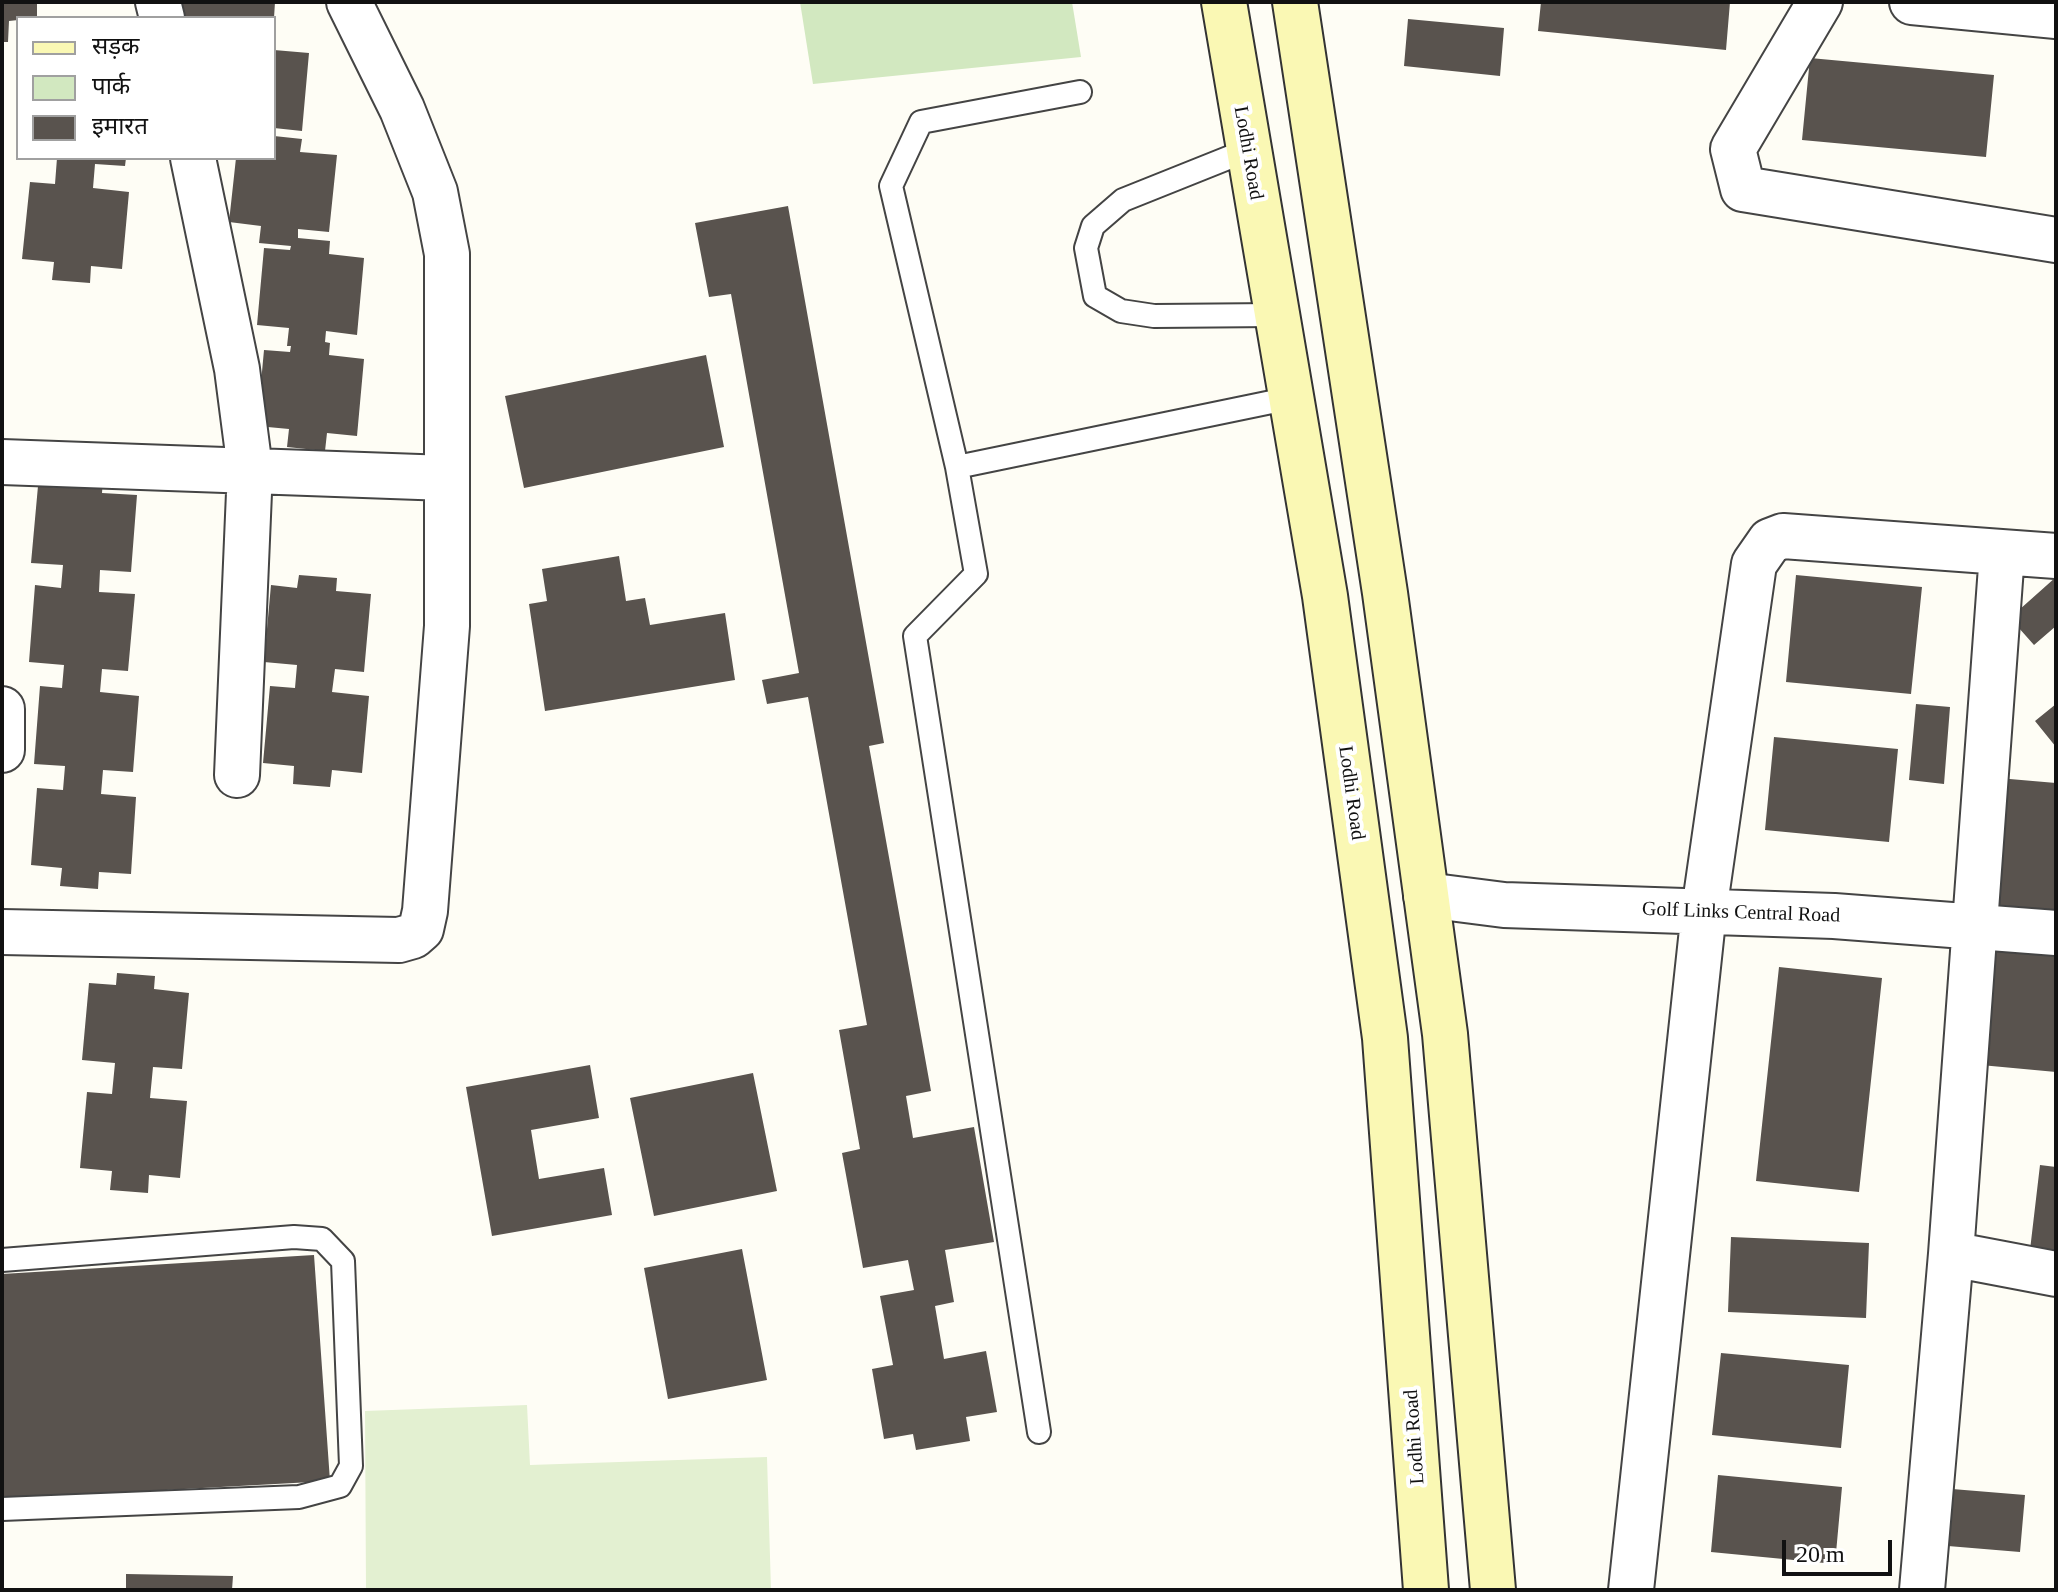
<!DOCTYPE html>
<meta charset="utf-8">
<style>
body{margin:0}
#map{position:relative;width:2058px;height:1592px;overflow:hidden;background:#fefdf5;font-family:"Times New Roman","Noto Sans Devanagari",serif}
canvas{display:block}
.frame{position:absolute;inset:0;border:4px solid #111;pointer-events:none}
.legend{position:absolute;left:16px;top:16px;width:260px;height:144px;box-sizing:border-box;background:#fff;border:2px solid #a0a0a0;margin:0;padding:10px 14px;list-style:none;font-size:24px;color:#111}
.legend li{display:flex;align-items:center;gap:16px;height:40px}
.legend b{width:40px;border:2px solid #a0a0a0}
.scale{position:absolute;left:1782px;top:1540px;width:110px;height:36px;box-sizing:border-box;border:4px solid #111;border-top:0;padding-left:10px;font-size:24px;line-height:28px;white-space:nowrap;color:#111;-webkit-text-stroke:6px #fff;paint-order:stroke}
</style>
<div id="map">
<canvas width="2058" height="1592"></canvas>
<div class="frame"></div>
<ul class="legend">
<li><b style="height:10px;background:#faf8b4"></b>सड़क</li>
<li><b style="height:22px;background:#d2e8c0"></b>पार्क</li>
<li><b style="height:22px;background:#59534e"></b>इमारत</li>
</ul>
<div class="scale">20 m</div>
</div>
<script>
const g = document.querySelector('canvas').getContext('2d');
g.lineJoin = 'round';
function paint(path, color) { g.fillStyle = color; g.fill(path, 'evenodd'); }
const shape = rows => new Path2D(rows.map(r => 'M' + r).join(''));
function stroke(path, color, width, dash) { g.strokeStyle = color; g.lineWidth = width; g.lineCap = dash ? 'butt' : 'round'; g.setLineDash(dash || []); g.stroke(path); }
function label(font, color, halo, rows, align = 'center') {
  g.font = font + ' "Times New Roman",serif'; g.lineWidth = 8; g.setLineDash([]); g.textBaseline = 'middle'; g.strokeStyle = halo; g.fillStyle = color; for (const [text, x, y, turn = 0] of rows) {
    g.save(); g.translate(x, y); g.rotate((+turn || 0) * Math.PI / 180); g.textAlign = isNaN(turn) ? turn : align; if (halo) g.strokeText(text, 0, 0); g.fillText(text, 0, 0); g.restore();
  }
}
paint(shape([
 [800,2,1072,2,1081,57,813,84]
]), '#d2e8c0');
paint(shape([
 [527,1405,530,1465,767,1457,771,1590,366,1590,365,1411]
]), '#e3f0d1');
paint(shape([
 [2,2,37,2,37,18,9,21,8,42,2,42],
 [175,2,275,2,274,18,174,18],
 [1541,2,1730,2,1726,50,1538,31],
 [1408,19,1504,28,1500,76,1404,66],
 [274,50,309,53,302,131,274,128],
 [1810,58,1994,75,1986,157,1802,140],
 [274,136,302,139,300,152,337,155,329,232,298,229,298,238,330,241,329,254,364,258,357,335,326,331,325,342,330,343,329,355,364,359,357,436,327,433,325,451,287,447,289,429,257,426,264,350,290,352,291,346,287,346,289,328,257,325,264,248,290,250,291,246,259,243,261,226,229,222,236,158,274,158],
 [57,158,126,158,125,166,95,164,93,188,129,192,122,269,91,266,90,283,52,280,54,262,22,259,30,182,55,184],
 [788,206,884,743,869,746,931,1091,906,1096,913,1138,974,1127,994,1242,945,1250,954,1302,935,1306,944,1359,986,1351,997,1412,966,1417,970,1441,916,1450,913,1434,884,1439,872,1369,893,1365,880,1296,914,1290,908,1260,863,1268,842,1153,860,1149,839,1030,867,1025,808,697,767,704,762,680,799,673,731,294,709,297,695,223],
 [706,355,724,447,524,488,505,396],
 [65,476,103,479,102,493,137,495,131,572,100,570,99,592,135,594,128,671,102,669,100,692,139,696,133,772,103,770,101,794,136,797,131,874,99,872,98,889,60,886,62,868,31,865,37,788,63,790,65,766,34,764,40,686,62,688,64,665,29,662,35,585,61,588,63,565,31,563,38,486,64,488],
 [619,556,626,601,645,598,650,625,725,613,735,680,545,711,529,604,547,601,542,569],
 [299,575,337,578,336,591,371,594,364,672,335,669,332,692,369,696,362,773,332,770,330,787,293,784,294,766,263,763,270,686,295,688,297,665,264,662,271,585,297,588],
 [1796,575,1922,587,1911,694,1786,682],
 [2056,577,2056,626,2034,645,2010,618],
 [1916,704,1950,707,1944,784,1909,780],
 [2056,704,2056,747,2035,721],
 [1774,737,1898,749,1889,842,1765,830],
 [1998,778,2056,783,2056,910,1986,904],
 [1981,944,2056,951,2056,1072,1970,1064],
 [1779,967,1882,978,1859,1192,1756,1181],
 [117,973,155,976,154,989,189,993,182,1069,153,1067,150,1098,187,1101,180,1178,149,1175,148,1193,110,1190,112,1171,80,1168,87,1092,112,1094,115,1063,82,1060,89,983,116,985],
 [590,1065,599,1118,531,1130,539,1179,604,1168,612,1215,492,1236,466,1087],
 [753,1073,777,1191,654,1216,630,1098],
 [2040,1165,2056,1167,2056,1253,2030,1250],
 [1731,1237,1869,1243,1866,1318,1728,1312],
 [742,1249,767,1380,668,1399,644,1268],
 [314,1255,330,1481,2,1499,2,1274],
 [1721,1353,1849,1365,1841,1448,1712,1435],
 [1718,1475,1842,1487,1835,1564,1711,1552],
 [1940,1488,2025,1495,2020,1552,1936,1545],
 [126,1574,233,1576,232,1590,126,1590]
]), '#59534e');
const lane = shape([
 [1248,150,1123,200,1093,226,1086,248,1095,296,1121,311,1154,316,1276,315],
 [957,467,1291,398],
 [2,1260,294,1237,322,1239,343,1261,351,1466,340,1486,299,1497,2,1509],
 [1039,1432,915,636,976,574,957,467,891,186,921,122,1080,92]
]);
const street = shape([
 [158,2,162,18],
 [1820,2,1733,149,1743,189,2056,240],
 [1912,2,2056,16],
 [193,158,237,369,250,469,237,775],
 [2,462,447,478],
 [2,709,2,750],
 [1426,895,1504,905,1834,916,2056,933],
 [2,932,399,940,413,936,421,929,425,911,447,626,447,254,435,192,402,109,349,2],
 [1951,1254,2056,1274],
 [1631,1590,1704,911,1754,564,1770,541,1783,536,2056,556],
 [1922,1590,1951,1254,2002,553]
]);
const secondary = shape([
 [1224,2,1325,596,1385,1038,1426,1590],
 [1295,2,1385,593,1445,1034,1493,1590]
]);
stroke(lane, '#444', 26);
stroke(street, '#444', 48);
stroke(secondary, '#333', 48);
stroke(lane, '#fff', 22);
stroke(street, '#fff', 44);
stroke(secondary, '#faf8b4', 44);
label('20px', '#111', '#fff', [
 ["Lodhi Road",1248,153,80],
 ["Lodhi Road",1351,793,82],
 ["Golf Links Central Road",1741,913,2],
 ["Lodhi Road",1415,1437,-94]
]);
</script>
